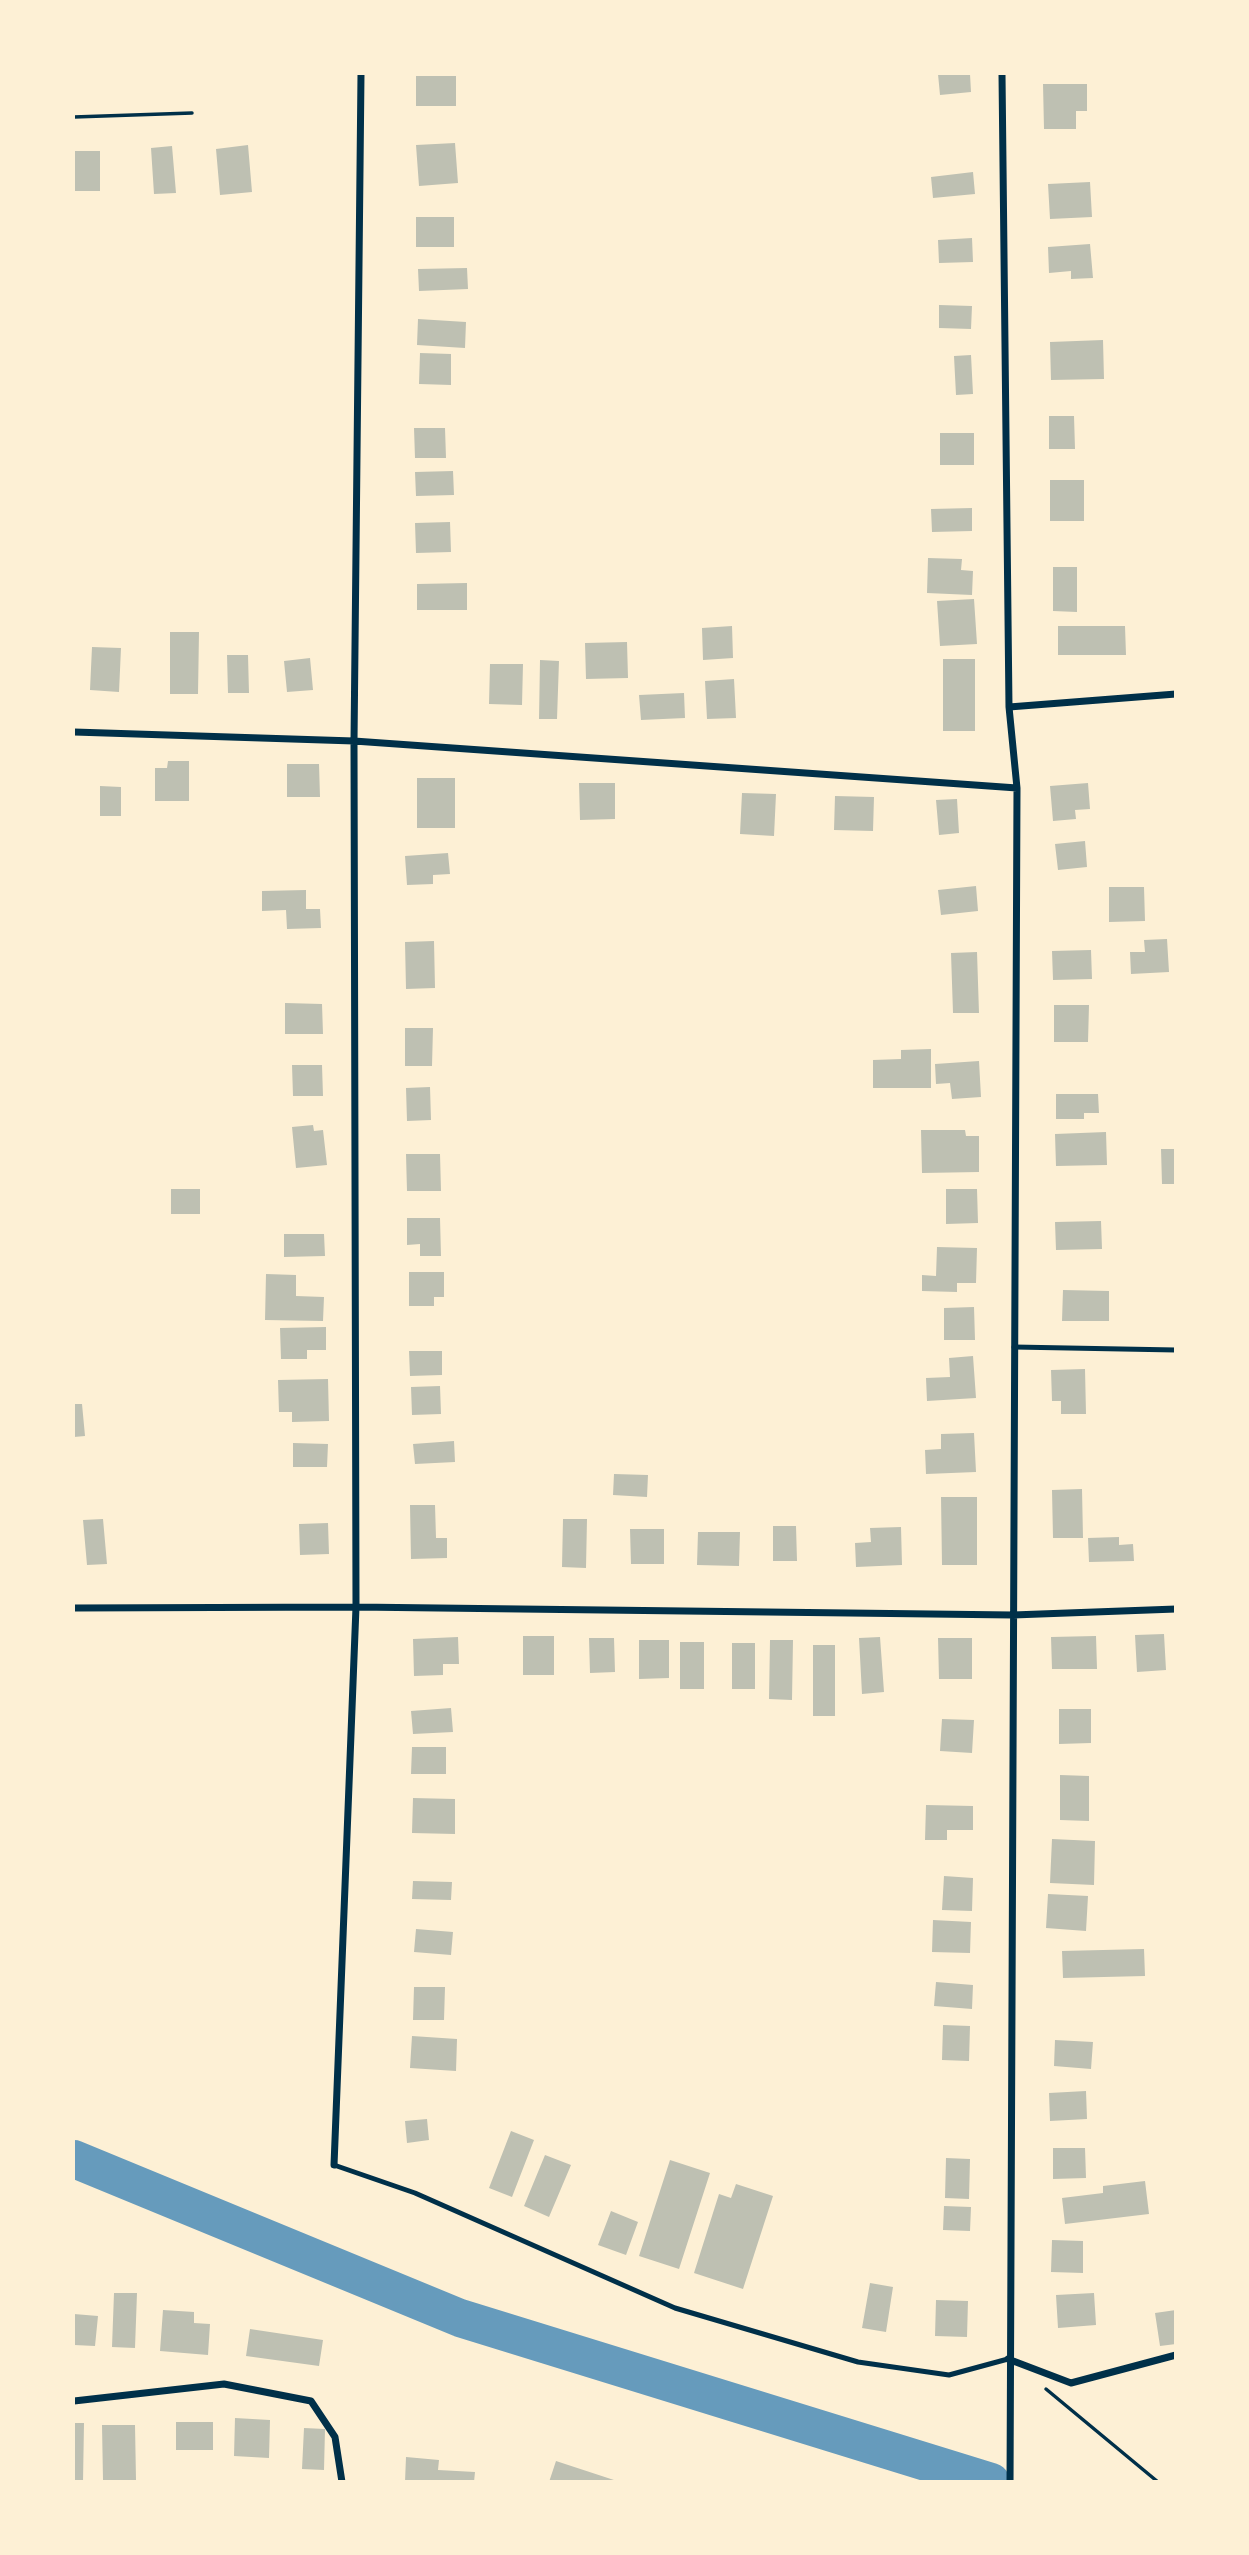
<!DOCTYPE html>
<style>
body{margin:0}
#map{position:relative;width:1249px;height:2555px;overflow:hidden;background:#fdf0d5;font-family:"Exo 2",sans-serif}
canvas{display:block}
.frame{position:absolute;inset:0;border:75px solid #fdf0d5;pointer-events:none}
</style>
<div id="map">
<canvas width="1249" height="2555"></canvas>
<div class="frame"></div>
</div>
<script>
const g = document.querySelector('canvas').getContext('2d');
g.lineJoin = 'round';
const shape = rows => new Path2D(rows.map(r => 'M' + r).join(''));
function stroke(path, color, width, dash) { g.strokeStyle = color; g.lineWidth = width; g.lineCap = dash ? 'butt' : 'round'; g.setLineDash(dash || []); g.stroke(path); }
function paint(path, color) { g.fillStyle = color; g.fill(path, 'evenodd'); }
stroke(shape([
 [74,2159,460,2318,991,2482]
]), '#669bbc', 38);
paint(shape([
 [938,74,970,74,971,92,940,95],
 [416,76,456,76,456,106,416,106],
 [1043,84,1087,84,1087,111,1076,111,1076,129,1044,129],
 [455,143,458,183,419,186,416,145],
 [248,145,252,192,220,195,216,149],
 [172,146,176,193,154,194,151,148],
 [74,151,100,151,100,191,74,191],
 [973,172,975,194,933,198,931,177],
 [1090,182,1092,217,1050,219,1048,184],
 [416,217,454,217,454,247,416,247],
 [972,238,973,262,939,263,938,240],
 [1090,244,1093,278,1071,279,1071,271,1049,273,1048,247],
 [467,268,468,289,419,291,418,269],
 [939,305,972,306,971,329,939,328],
 [418,319,466,322,465,348,417,345],
 [1103,340,1104,379,1051,380,1050,342],
 [420,353,451,354,451,385,419,384],
 [971,355,973,394,956,395,954,356],
 [1049,416,1074,416,1075,449,1049,449],
 [414,428,445,428,446,458,415,458],
 [940,433,974,433,974,465,940,465],
 [453,471,454,495,416,496,415,472],
 [1050,480,1084,480,1084,521,1050,521],
 [972,508,972,531,932,532,931,509],
 [450,522,451,552,416,553,415,523],
 [928,558,962,559,961,570,973,571,972,595,927,593],
 [1053,567,1077,567,1077,612,1053,611],
 [467,583,467,610,417,610,417,584],
 [974,599,977,644,940,646,937,601],
 [732,626,733,658,703,660,702,628],
 [1058,626,1125,626,1126,655,1058,655],
 [170,632,199,632,198,694,170,694],
 [627,642,628,678,586,679,585,643],
 [92,647,121,648,119,692,90,690],
 [227,655,248,655,249,693,228,693],
 [310,658,313,690,287,692,284,661],
 [943,659,975,659,975,731,943,731],
 [540,660,559,661,557,719,539,719],
 [490,664,523,664,522,705,489,704],
 [734,679,736,718,707,719,705,681],
 [684,693,685,718,641,720,639,695],
 [168,761,189,761,189,801,155,801,155,768,167,768],
 [287,764,319,764,320,797,287,797],
 [417,778,455,778,455,828,417,828],
 [579,783,615,783,615,819,580,820],
 [1088,783,1090,809,1075,810,1076,819,1053,821,1050,786],
 [100,786,121,787,121,816,100,816],
 [742,793,776,794,774,836,740,834],
 [835,796,874,797,873,831,834,830],
 [957,799,959,833,939,835,936,800],
 [1085,841,1087,867,1058,870,1055,844],
 [448,853,450,874,433,875,433,884,407,885,405,856],
 [976,886,978,911,941,915,938,890],
 [1109,887,1144,887,1145,921,1109,922],
 [306,890,306,909,320,909,321,928,287,929,286,910,262,911,262,891],
 [1167,939,1169,972,1131,974,1130,952,1145,952,1144,940],
 [434,941,435,988,406,989,405,942],
 [1091,950,1092,979,1053,980,1052,951],
 [977,952,979,1013,953,1013,951,953],
 [285,1003,322,1004,323,1034,285,1034],
 [1054,1005,1089,1005,1088,1042,1054,1042],
 [405,1028,433,1028,432,1066,405,1066],
 [931,1049,931,1088,873,1088,873,1060,901,1059,901,1050],
 [979,1061,981,1097,952,1099,950,1083,936,1084,935,1064],
 [292,1065,322,1065,323,1096,293,1096],
 [430,1087,431,1120,407,1121,406,1088],
 [1056,1094,1098,1094,1099,1113,1084,1113,1084,1119,1056,1119],
 [313,1125,314,1131,323,1130,327,1165,296,1168,292,1127],
 [921,1130,965,1130,966,1136,979,1136,979,1172,922,1173],
 [1106,1132,1107,1165,1056,1166,1055,1134],
 [1161,1149,1176,1149,1176,1184,1162,1184],
 [406,1154,440,1154,441,1191,407,1191],
 [171,1189,200,1189,200,1214,171,1214],
 [946,1189,977,1189,978,1223,946,1224],
 [407,1218,440,1218,441,1256,420,1256,420,1244,407,1245],
 [1101,1221,1102,1249,1056,1250,1055,1222],
 [284,1234,324,1234,325,1256,284,1257],
 [937,1247,977,1248,976,1283,957,1283,957,1292,922,1291,922,1275,936,1276],
 [409,1272,444,1272,444,1297,434,1297,434,1306,409,1306],
 [266,1274,296,1275,296,1296,324,1297,323,1321,265,1320],
 [1063,1290,1109,1291,1109,1321,1062,1321],
 [974,1307,975,1340,944,1340,944,1308],
 [326,1327,326,1350,307,1350,307,1359,281,1359,280,1328],
 [409,1351,442,1351,442,1375,410,1376],
 [973,1356,976,1398,927,1401,926,1378,950,1377,949,1358],
 [1085,1369,1086,1414,1061,1414,1061,1401,1052,1401,1051,1370],
 [328,1379,329,1421,292,1422,292,1412,279,1412,278,1380],
 [440,1386,441,1414,412,1415,411,1387],
 [74,1404,82,1404,85,1436,74,1437],
 [974,1433,976,1472,926,1474,925,1450,941,1449,941,1434],
 [454,1441,455,1462,415,1464,413,1444],
 [293,1443,328,1444,327,1467,293,1467],
 [614,1474,648,1475,647,1497,613,1495],
 [1082,1489,1083,1538,1053,1538,1052,1490],
 [941,1497,977,1497,977,1565,942,1565],
 [410,1505,435,1505,436,1538,447,1538,447,1558,411,1559],
 [103,1519,107,1564,87,1565,83,1520],
 [563,1519,587,1519,586,1568,562,1567],
 [328,1523,329,1554,300,1555,299,1524],
 [773,1526,796,1526,797,1561,773,1561],
 [901,1527,902,1565,856,1567,855,1543,871,1542,870,1528],
 [630,1529,664,1529,664,1564,631,1564],
 [698,1532,740,1532,739,1566,697,1565],
 [1119,1537,1119,1545,1133,1544,1134,1561,1089,1562,1088,1538],
 [1164,1634,1166,1670,1137,1672,1135,1635],
 [523,1636,554,1636,554,1675,523,1675],
 [1096,1636,1097,1669,1052,1669,1051,1637],
 [458,1637,459,1664,443,1664,443,1675,414,1676,413,1639],
 [880,1637,884,1692,862,1694,859,1638],
 [589,1638,614,1638,615,1672,590,1673],
 [938,1638,972,1638,972,1679,939,1679],
 [639,1640,669,1640,669,1678,639,1679],
 [770,1640,793,1640,792,1700,769,1699],
 [680,1642,704,1642,704,1689,680,1689],
 [732,1643,755,1643,755,1689,732,1689],
 [813,1645,835,1645,835,1716,813,1716],
 [451,1708,453,1732,413,1734,411,1711],
 [1059,1709,1091,1709,1091,1743,1059,1744],
 [942,1719,974,1720,972,1753,940,1751],
 [412,1747,446,1747,446,1774,411,1774],
 [1060,1775,1089,1776,1089,1821,1060,1820],
 [413,1798,455,1799,455,1834,412,1833],
 [926,1805,973,1806,973,1830,947,1830,947,1840,925,1840],
 [1052,1839,1095,1841,1094,1885,1050,1883],
 [944,1876,973,1878,972,1911,942,1910],
 [413,1881,452,1882,451,1900,412,1899],
 [1048,1894,1088,1896,1086,1931,1046,1928],
 [933,1920,971,1922,970,1953,932,1952],
 [416,1929,453,1932,451,1955,414,1952],
 [1144,1949,1145,1976,1063,1978,1062,1951],
 [936,1982,973,1985,972,2009,934,2006],
 [414,1987,445,1987,444,2020,413,2020],
 [943,2025,970,2026,969,2061,942,2060],
 [412,2036,457,2039,456,2071,410,2068],
 [1055,2040,1093,2042,1091,2069,1054,2066],
 [1086,2091,1087,2119,1050,2121,1049,2093],
 [427,2119,429,2140,407,2143,405,2121],
 [511,2131,534,2140,512,2197,489,2188],
 [1053,2148,1085,2148,1086,2178,1053,2179],
 [545,2155,571,2165,549,2217,524,2206],
 [946,2158,970,2159,969,2199,945,2198],
 [670,2160,710,2173,679,2269,639,2256],
 [1145,2181,1149,2214,1065,2224,1062,2198,1103,2193,1103,2186],
 [736,2184,773,2196,743,2289,694,2273,719,2194,731,2198],
 [944,2206,971,2207,970,2231,943,2230],
 [611,2211,638,2222,626,2255,598,2245],
 [1052,2240,1083,2241,1083,2273,1051,2272],
 [870,2283,893,2287,886,2332,862,2328],
 [114,2293,137,2293,135,2348,112,2347],
 [1094,2293,1096,2325,1058,2328,1056,2295],
 [936,2300,968,2301,967,2337,935,2336],
 [163,2310,194,2312,194,2323,210,2324,208,2355,160,2351],
 [1176,2310,1176,2344,1160,2346,1155,2313],
 [74,2314,98,2316,95,2346,74,2345],
 [250,2329,323,2340,319,2366,246,2356],
 [235,2418,270,2420,269,2458,234,2456],
 [176,2422,213,2422,213,2450,176,2450],
 [74,2423,84,2423,83,2482,74,2482],
 [102,2425,135,2425,136,2480,103,2480],
 [304,2428,325,2429,324,2470,302,2469],
 [406,2457,439,2460,438,2470,475,2472,474,2482,405,2482],
 [556,2461,617,2481,617,2482,549,2482]
]), '#bec0b2');
stroke(shape([
 [74,117,192,113],
 [1046,2389,1158,2482]
]), '#003049', 3.5);
stroke(shape([
 [1014,1347,1176,1350],
 [334,2165,415,2193,675,2308,858,2362,949,2375,1008,2359]
]), '#003049', 5);
stroke(shape([
 [1002,74,1009,707,1017,788,1010,2482],
 [1009,707,1176,694],
 [74,732,354,741,1017,788],
 [74,1608,356,1607,1013,1615,1176,1609],
 [334,2165,356,1607,354,741,361,74],
 [1008,2359,1071,2383,1176,2355],
 [74,2401,224,2384,311,2401,335,2437,342,2482]
]), '#003049', 7);
</script>
